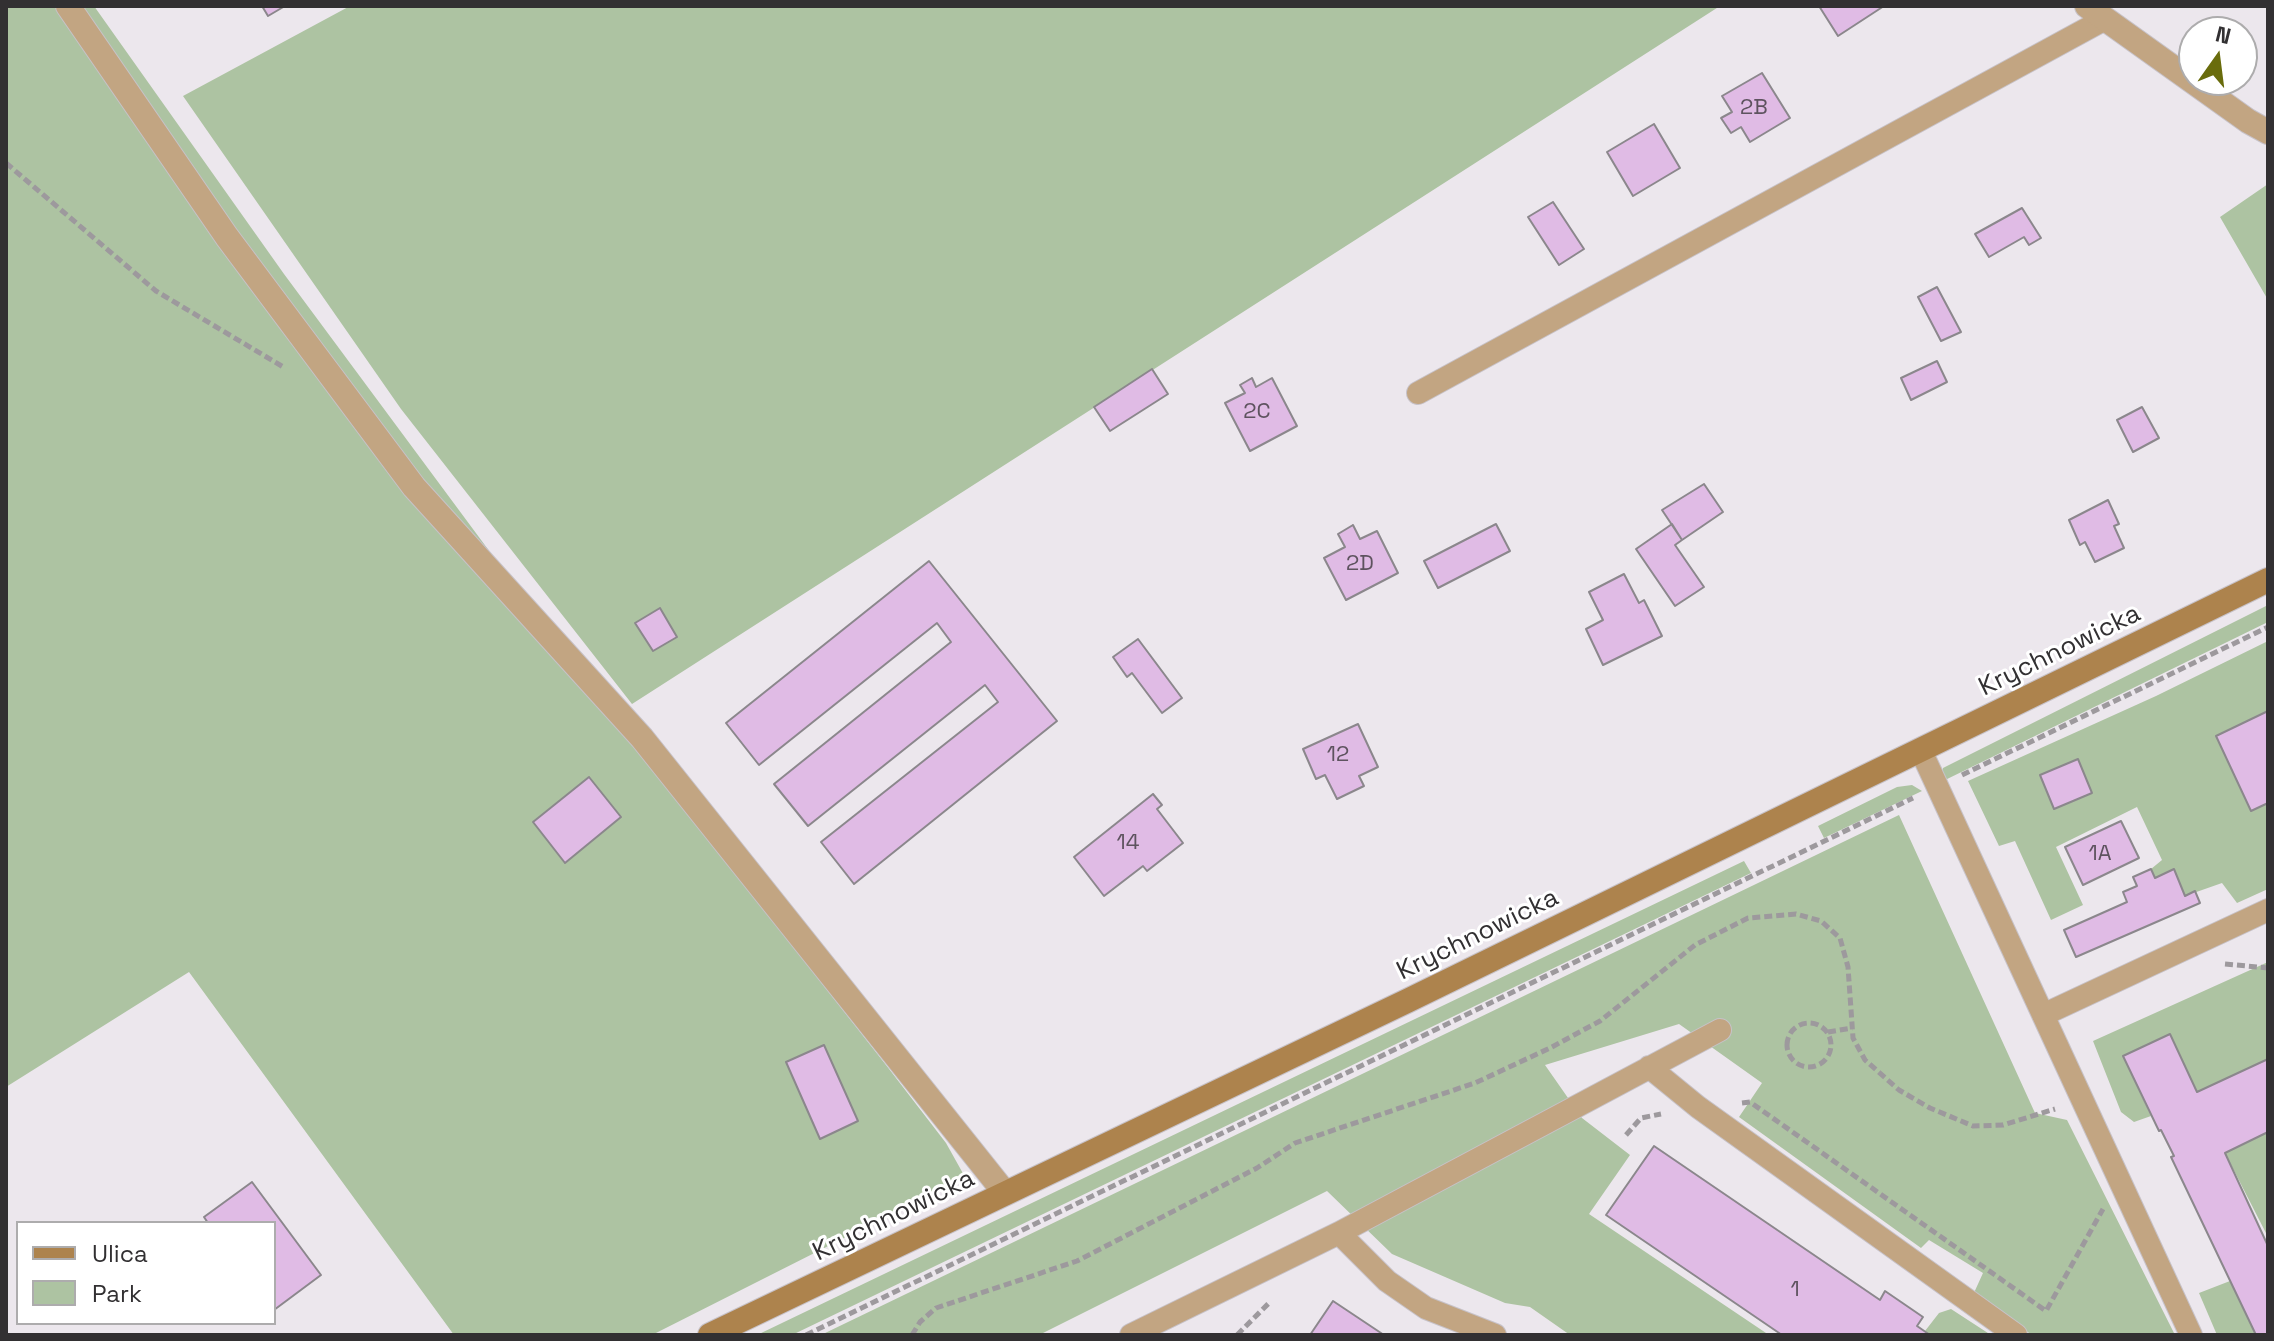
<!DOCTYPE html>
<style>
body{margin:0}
#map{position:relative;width:2274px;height:1341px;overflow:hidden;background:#ece7ed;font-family:"Space Grotesk",sans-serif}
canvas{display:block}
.frame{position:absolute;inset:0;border:8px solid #323032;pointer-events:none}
.legend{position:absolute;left:16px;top:1221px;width:260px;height:104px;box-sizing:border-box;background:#fff;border:2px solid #adacad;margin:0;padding:10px 14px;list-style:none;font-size:24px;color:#323032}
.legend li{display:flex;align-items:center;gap:16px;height:40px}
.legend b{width:40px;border:2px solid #adacad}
.north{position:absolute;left:2178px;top:16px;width:80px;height:80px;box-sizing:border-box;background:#fff;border:2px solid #adacad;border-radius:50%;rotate:14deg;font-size:22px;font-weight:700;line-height:32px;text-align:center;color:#323032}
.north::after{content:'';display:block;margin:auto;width:28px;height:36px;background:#696c0c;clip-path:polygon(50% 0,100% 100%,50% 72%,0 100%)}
</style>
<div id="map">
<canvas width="2274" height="1341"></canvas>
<div class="frame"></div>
<ul class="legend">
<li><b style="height:10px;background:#ad834d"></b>Ulica</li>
<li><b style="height:22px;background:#adc3a2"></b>Park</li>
</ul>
<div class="north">N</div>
</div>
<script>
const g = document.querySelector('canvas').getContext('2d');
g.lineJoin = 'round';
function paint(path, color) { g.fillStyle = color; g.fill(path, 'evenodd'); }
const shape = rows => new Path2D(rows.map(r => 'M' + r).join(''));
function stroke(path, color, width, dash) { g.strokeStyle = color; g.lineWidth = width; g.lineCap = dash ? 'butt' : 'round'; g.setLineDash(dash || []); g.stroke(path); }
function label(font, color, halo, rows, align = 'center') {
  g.font = font + ' "Space Grotesk",sans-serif'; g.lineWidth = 6; g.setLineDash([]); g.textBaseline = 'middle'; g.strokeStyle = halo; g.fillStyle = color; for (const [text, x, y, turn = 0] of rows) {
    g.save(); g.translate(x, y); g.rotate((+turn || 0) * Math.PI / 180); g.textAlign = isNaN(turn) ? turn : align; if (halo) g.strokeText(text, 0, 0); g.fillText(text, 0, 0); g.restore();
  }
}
paint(shape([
 [6,6,94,6,284,274,610,714,886,1065,946,1143,965,1177,652,1335,454,1335,189,972,6,1087],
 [350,6,1720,6,632,704,401,409,183,96],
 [2268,184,2268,300,2220,217],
 [2268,605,2268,622,1941,782,1943,768],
 [2268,641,2268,889,2237,903,2222,883,2185,896,2174,869,2155,878,2151,869,2162,860,2137,807,2056,847,2083,905,2051,920,2015,841,1999,846,1968,781,2156,696],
 [1912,785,1922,791,1824,838,1818,826,1897,787],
 [1899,815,2035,1113,2067,1120,2175,1335,2032,1335,1973,1295,1983,1273,1929,1240,1921,1248,1739,1117,1762,1083,1679,1024,1545,1065,1582,1118,1630,1155,1589,1214,1769,1335,1570,1335,1530,1307,1505,1303,1392,1254,1327,1191,1039,1335,821,1335],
 [1744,861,1751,873,792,1335,757,1335],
 [2268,962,2268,1059,2197,1092,2170,1034,2123,1056,2151,1116,2134,1122,2121,1112,2093,1041],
 [2268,1132,2268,1237,2225,1153],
 [2230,1281,2256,1335,2217,1335,2199,1293],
 [1951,1309,1991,1335,1930,1335,1925,1331,1939,1313]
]), '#adc3a2');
const building = shape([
 [262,6,285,6,268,16,262,6],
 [1819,6,1884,6,1838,36,1819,6],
 [1762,73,1790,118,1750,142,1741,127,1731,133,1721,118,1732,112,1722,96,1762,73],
 [1654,124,1680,168,1633,196,1607,152,1654,124],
 [1553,202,1584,249,1559,265,1528,217,1553,202],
 [2022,208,2041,238,2029,245,2024,237,1989,257,1975,234,2022,208],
 [1937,287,1961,332,1941,341,1918,297,1937,287],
 [1937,361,1947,382,1911,400,1901,378,1937,361],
 [1152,369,1168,394,1110,431,1094,407,1152,369],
 [1252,378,1256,387,1272,378,1297,426,1250,451,1225,403,1245,393,1240,385,1252,378],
 [2142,407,2159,438,2133,452,2117,420,2142,407],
 [1704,484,1723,512,1682,540,1662,510,1704,484],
 [2108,500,2119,524,2114,526,2124,548,2095,562,2085,542,2080,545,2069,520,2108,500],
 [1496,524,1510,551,1438,588,1424,561,1496,524],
 [1672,524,1682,540,1675,545,1704,587,1675,606,1636,549,1672,524],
 [1353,525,1360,539,1377,531,1398,573,1346,600,1324,558,1345,547,1338,534,1353,525],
 [929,561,1057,721,854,884,821,842,998,702,985,685,808,826,774,784,951,642,937,623,759,765,726,723,929,561],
 [1624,574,1639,603,1644,600,1662,636,1603,665,1586,629,1603,620,1589,592,1624,574],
 [660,608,677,637,653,651,635,623,660,608],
 [1138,639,1182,698,1162,713,1132,673,1127,677,1113,657,1138,639],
 [2268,711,2268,803,2251,811,2216,736,2268,711],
 [1358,724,1378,767,1359,776,1364,786,1337,799,1325,775,1316,779,1303,749,1358,724],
 [2078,759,2092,793,2054,809,2040,775,2078,759],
 [589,777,621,817,565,863,533,822,589,777],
 [1153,794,1162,805,1157,809,1183,843,1147,871,1143,866,1104,896,1074,857,1153,794],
 [2121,821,2139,858,2083,885,2065,847,2121,821],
 [2151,869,2155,878,2174,869,2185,896,2195,891,2200,903,2076,957,2064,930,2127,902,2123,892,2137,886,2133,877,2151,869],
 [2170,1034,2197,1092,2268,1059,2268,1132,2225,1153,2268,1246,2268,1335,2256,1335,2171,1157,2174,1156,2161,1130,2159,1131,2123,1056,2170,1034],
 [824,1045,858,1121,820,1139,786,1062,824,1045],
 [1654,1146,1880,1300,1885,1291,1923,1317,1917,1326,1930,1335,1782,1335,1606,1215,1654,1146],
 [252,1182,321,1275,274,1310,274,1223,208,1223,204,1217,252,1182],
 [1333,1301,1384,1335,1310,1335,1333,1301]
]);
paint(building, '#e0bbe5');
stroke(building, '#8b878c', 2);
const lane = shape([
 [1418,393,2105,19],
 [1921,751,2191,1335],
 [2043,1015,2268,910],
 [1649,1067,1698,1107,2016,1335],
 [1339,1233,1720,1030],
 [1131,1335,1339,1233,1387,1281,1426,1308,1495,1335]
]);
const street = shape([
 [68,6,227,237,414,487,642,738,1005,1193],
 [2087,6,2248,121,2268,132]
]);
const secondary = shape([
 [710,1335,1407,1001,2268,580]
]);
stroke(lane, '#c7c2c8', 24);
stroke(street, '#c7c2c8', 26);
stroke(secondary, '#c7c2c8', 26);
stroke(shape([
 [6,163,156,291,285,368],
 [1962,775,2268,627],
 [2225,964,2268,968],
 '1787 1045a22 22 0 1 1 44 0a22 22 0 1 1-44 0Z',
 [1828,1032,1852,1028],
 [1742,1103,1750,1102,2046,1311,2103,1209],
 [1626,1135,1641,1118,1661,1114],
 [806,1335,1913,798],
 [912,1335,920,1322,936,1308,1077,1261,1257,1168,1295,1143,1475,1083,1550,1048,1600,1021,1695,945,1748,918,1796,914,1821,921,1840,938,1848,967,1853,1038,1865,1060,1899,1090,1930,1108,1973,1126,2003,1125,2055,1109],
 [1237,1335,1270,1302]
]), '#9d999d', 5, [8, 4]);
stroke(lane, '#c2a582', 22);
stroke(street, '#c2a582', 24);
stroke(secondary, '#ad834d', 24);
label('22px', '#5e535f', null, [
 ["2B",1754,108],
 ["2C",1257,412],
 ["2D",1360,564],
 ["12",1338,755],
 ["14",1128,843],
 ["1A",2100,854],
 ["1",1795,1290]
]);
label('26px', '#323032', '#fff', [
 ["Krychnowicka",2060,651,-26],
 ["Krychnowicka",1478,935,-26],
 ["Krychnowicka",894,1216,-26]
]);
</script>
